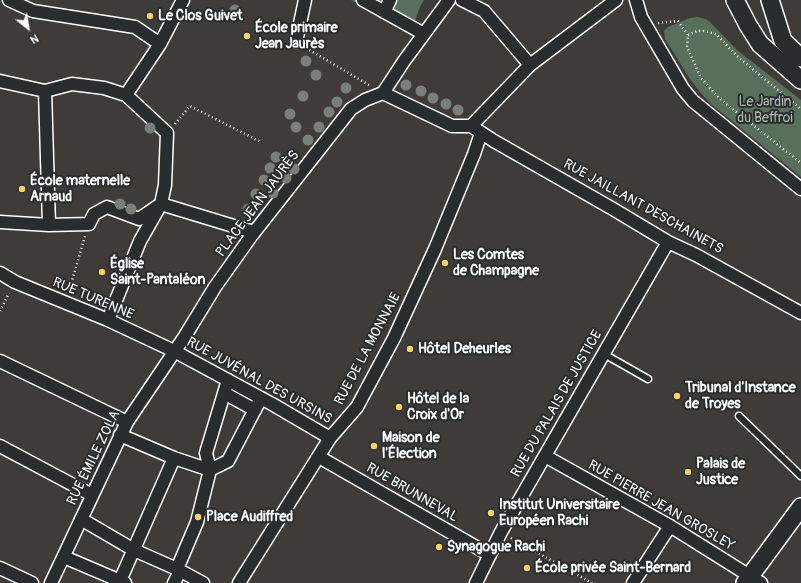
<!DOCTYPE html>
<meta charset="utf-8">
<style>
body{margin:0}
#map{position:relative;width:801px;height:583px;overflow:hidden;background:#3e3b39;font-family:Pangolin,sans-serif}
canvas{display:block}
.north{position:absolute;left:8px;top:8px;width:40px;height:40px;-webkit-text-stroke:3px #2a2d2e;paint-order:stroke;rotate:150deg;font-size:11px;font-weight:700;line-height:16px;text-align:center;color:#fff}
.north::after{content:'';display:block;margin:auto;width:14px;height:18px;background:#fff;clip-path:polygon(50% 0,100% 100%,50% 72%,0 100%)}
</style>
<div id="map">
<canvas width="801" height="583"></canvas>
<div class="north">N</div>
</div>
<script>
const g = document.querySelector('canvas').getContext('2d');
g.lineJoin = 'round';
function paint(path, color) { g.fillStyle = color; g.fill(path, 'evenodd'); }
const shape = rows => new Path2D(rows.map(r => 'M' + r).join(''));
function stroke(path, color, width, dash) { g.strokeStyle = color; g.lineWidth = width; g.lineCap = dash ? 'butt' : 'round'; g.setLineDash(dash || []); g.stroke(path); }
function label(font, color, halo, rows, align = 'center') {
  g.font = font + ' Pangolin,sans-serif'; g.lineWidth = 4; g.setLineDash([]); g.textBaseline = 'middle'; g.strokeStyle = halo; g.fillStyle = color; for (const [text, x, y, turn = 0] of rows) {
    g.save(); g.translate(x, y); g.rotate((+turn || 0) * Math.PI / 180); g.textAlign = isNaN(turn) ? turn : align; if (halo) g.strokeText(text, 0, 0); g.fillText(text, 0, 0); g.restore();
  }
}
paint(shape([
 [351,0,424,0,420,7,410,35],
 [697,17,706,19,710,22,737,50,801,100,801,177,711,104,700,92,690,79,665,39,664,31,668,27,690,18]
]), '#586f5b');
const lane = shape([
 [604,354,648,379],
 [739,416,801,476]
]);
const street = shape([
 [9,0,33,11,135,27,160,44],
 [363,0,424,34],
 [462,0,484,11,530,65],
 [636,0,641,17,683,89,693,101,801,189],
 [384,12,390,0],
 [296,42,305,0],
 [0,81,45,91,72,84,104,88,126,95,167,133,165,185,161,204,140,241,108,320],
 [45,91,49,225],
 [383,93,404,61,449,0],
 [383,93,452,126,471,126],
 [126,95,160,44,183,0],
 [471,126,494,141,613,209,668,242,696,255,801,313],
 [471,126,530,65,616,0],
 [161,204,250,231,252,235],
 [0,222,49,225,89,224,94,214,107,207,139,219,158,206],
 [0,273,15,282,108,320,174,351,272,404,330,438],
 [0,361,127,422],
 [228,380,206,453,210,470,228,461,261,398],
 [224,393,255,410],
 [120,435,174,458,210,470,197,522,177,569],
 [0,446,92,495],
 [545,456,670,526,761,583],
 [319,457,490,555],
 [81,519,134,550,177,569,203,583],
 [64,557,125,583],
 [0,568,32,583],
 [51,583,127,422,185,336,215,287,252,235,351,109,365,100,383,93],
 [119,583,174,458],
 [174,583,180,571],
 [239,583,330,438,357,407,394,338,435,249,474,154,481,133],
 [476,583,501,532,668,242],
 [633,583,670,526]
]);
const secondary = shape([
 [735,0,748,25,760,44,801,80],
 [770,0,783,41,801,58],
 [745,583,801,507]
]);
stroke(lane, '#fff', 9);
stroke(street, '#fff', 15);
stroke(secondary, '#fff', 20);
stroke(shape([
 [658,23,678,21,688,35,687,47,701,78,720,99,801,163],
 [688,35,697,31,705,31,716,34,738,57,801,109],
 [306,48,369,85],
 [175,124,190,106,261,142],
 [69,291,85,236],
 [0,311,9,293],
 [511,538,592,583]
]), '#fff', 2.5, [1, 3]);
stroke(lane, '#2a2d2e', 6);
stroke(street, '#2a2d2e', 12);
stroke(secondary, '#2a2d2e', 17);
g.fillStyle = '#7a7f79';
for (const [x, y] of [
 [235,10],
 [306,61],
 [316,75],
 [406,85],
 [346,88],
 [421,91],
 [303,96],
 [433,98],
 [337,102],
 [446,104],
 [458,110],
 [329,112],
 [290,114],
 [296,127],
 [319,127],
 [150,128],
 [308,140],
 [276,157],
 [270,168],
 [294,169],
 [286,178],
 [264,180],
 [273,193],
 [256,194],
 [120,204],
 [131,209],
 [248,209]
]) { g.beginPath(); g.arc(x, y, 5.5, 0, 2 * Math.PI); g.fill(); }
for (const [x, y, r, color] of [
 [150,16,4,"#ffd166"],
 [247,36,4,"#ffd166"],
 [22,189,4,"#ffd166"],
 [445,263,4,"#ffd166"],
 [102,272,4,"#ffd166"],
 [410,349,4,"#ffd166"],
 [677,396,4,"#ffd166"],
 [399,407,4,"#ffd166"],
 [374,446,4,"#ffd166"],
 [688,472,4,"#ffd166"],
 [491,513,4,"#ffd166"],
 [198,517,4,"#ffd166"],
 [439,547,4,"#ffd166"],
 [527,568,4,"#ffd166"]
]) { const dot = new Path2D(); dot.arc(x, y, r, 0, 2 * Math.PI); g.fillStyle = color; g.fill(dot); stroke(dot, '#2a2d2e', 1.5); }
label('bold 14px', '#fff', '#2a2d2e', [
 ["Le Clos Guivet",158,16],
 ["École primaire",255,28],
 ["Jean Jaurès",255,44],
 ["École maternelle",30,181],
 ["Arnaud",30,197],
 ["Les Comtes",453,255],
 ["de Champagne",453,271],
 ["Église",110,264],
 ["Saint-Pantaléon",110,280],
 ["Hôtel Deheurles",418,349],
 ["Tribunal d'Instance",685,388],
 ["de Troyes",685,404],
 ["Hôtel de la",407,399],
 ["Croix d'Or",407,415],
 ["Maison de",382,438],
 ["l'Élection",382,454],
 ["Palais de",696,464],
 ["Justice",696,480],
 ["Institut Universitaire",499,505],
 ["Européen Rachi",499,521],
 ["Place Audiffred",206,517],
 ["Synagogue Rachi",447,547],
 ["École privée Saint-Bernard",535,568]
], 'left');
label('14px', '#acb7ad', '#2a2d2e', [
 ["Le Jardin",765,102],
 ["du Beffroi",765,118]
]);
label('14px', '#fff', '#2a2d2e', [
 ["PLACE JEAN JAURÈS",258,204,-53],
 ["RUE JAILLANT DESCHAINETS",643,207,29],
 ["RUE TURENNE",93,299,23],
 ["RUE DE LA MONNAIE",368,349,-62],
 ["RUE JUVÉNAL DES URSINS",259,381,29],
 ["RUE DU PALAIS DE JUSTICE",557,404,-60],
 ["RUE ÉMILE ZOLA",94,458,-64],
 ["RUE BRUNNEVAL",412,493,30],
 ["RUE PIERRE JEAN GROSLEY",661,506,30]
]);
</script>
